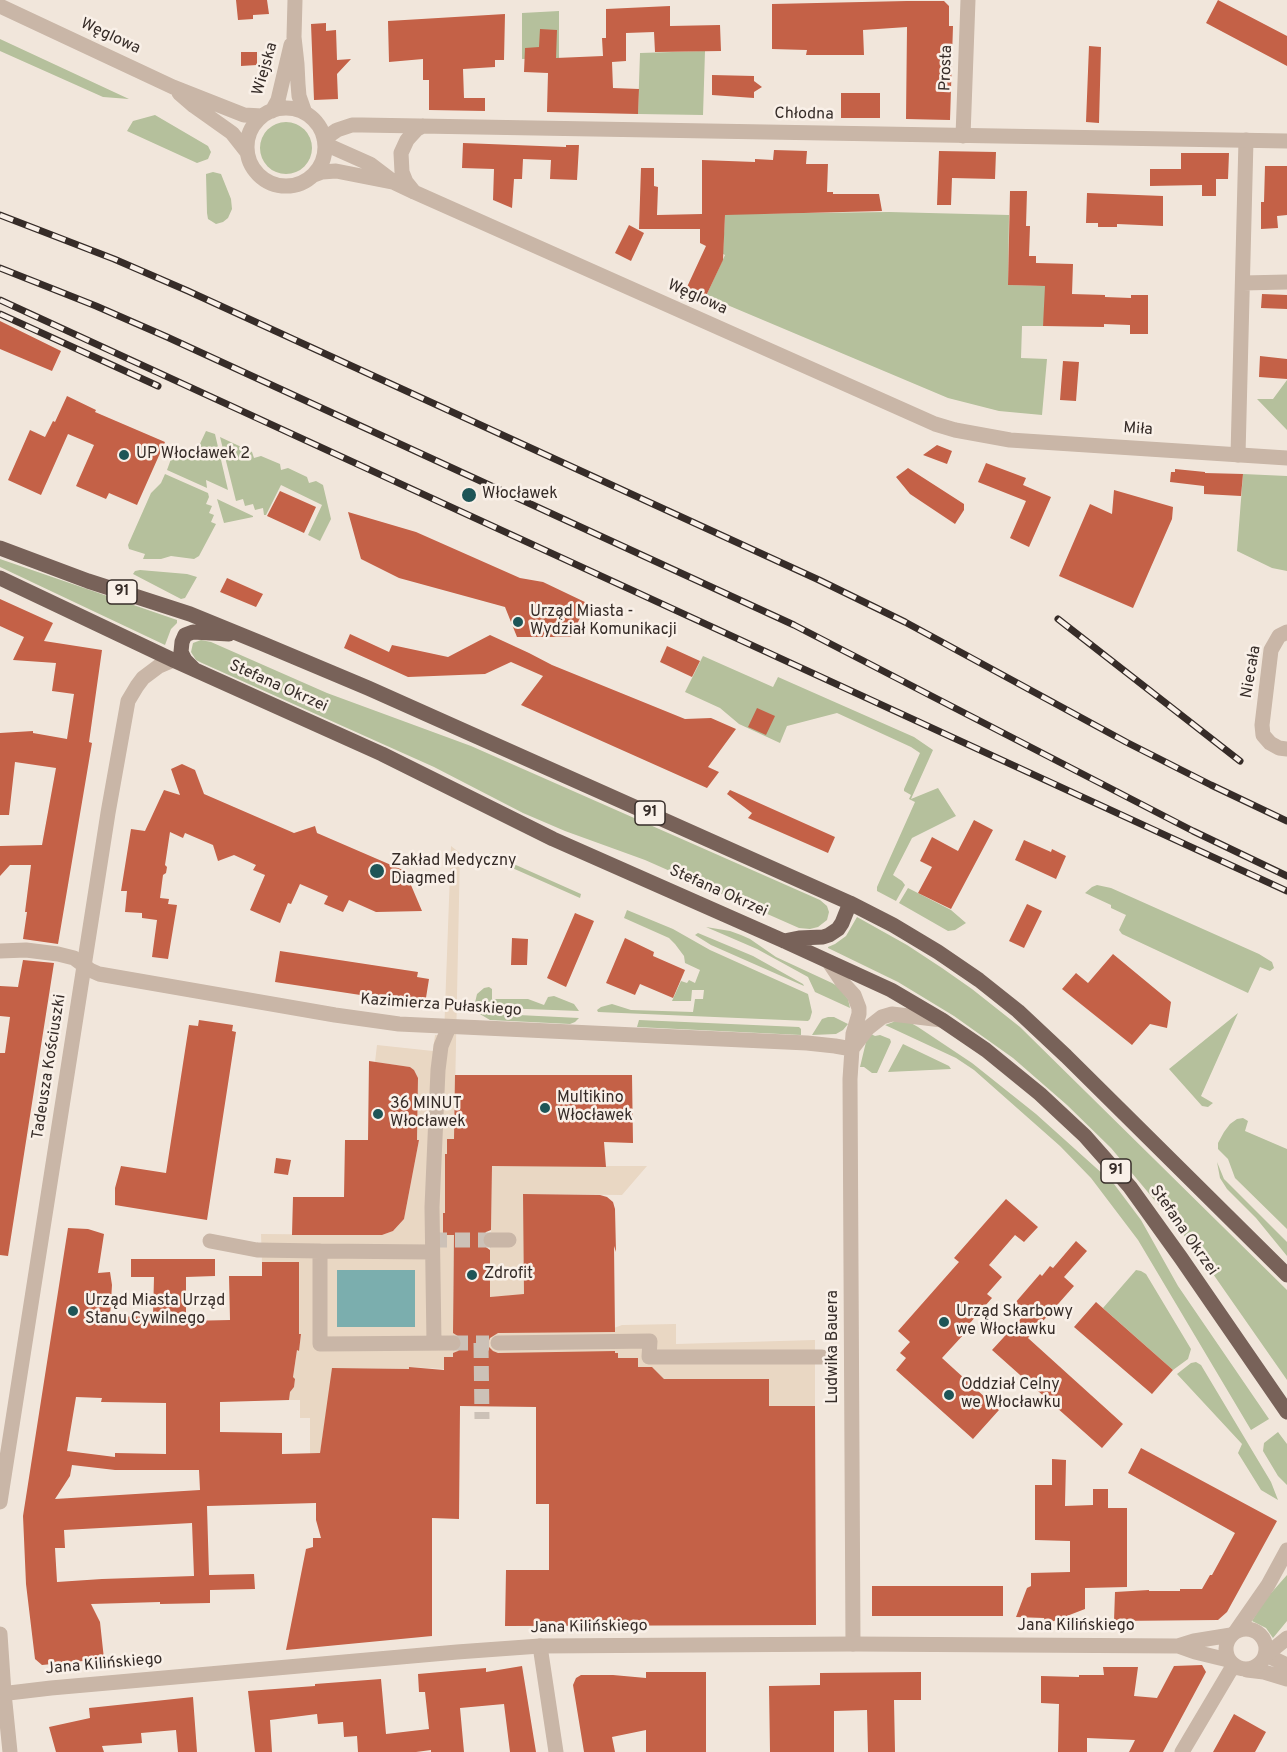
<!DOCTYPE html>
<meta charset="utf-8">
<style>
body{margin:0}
canvas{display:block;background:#f1e6db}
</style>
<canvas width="1287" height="1752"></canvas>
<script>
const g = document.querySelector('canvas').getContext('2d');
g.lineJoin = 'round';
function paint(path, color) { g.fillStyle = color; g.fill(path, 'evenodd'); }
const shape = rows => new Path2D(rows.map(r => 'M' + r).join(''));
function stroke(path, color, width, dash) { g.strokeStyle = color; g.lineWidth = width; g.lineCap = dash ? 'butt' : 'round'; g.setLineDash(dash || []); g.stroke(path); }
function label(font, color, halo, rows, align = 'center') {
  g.font = font + ' Overpass,sans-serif'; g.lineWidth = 5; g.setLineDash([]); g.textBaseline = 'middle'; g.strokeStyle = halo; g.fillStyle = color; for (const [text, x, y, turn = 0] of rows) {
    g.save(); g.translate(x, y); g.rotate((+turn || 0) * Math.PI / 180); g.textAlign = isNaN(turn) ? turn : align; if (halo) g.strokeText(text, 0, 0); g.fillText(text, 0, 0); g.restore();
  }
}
paint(shape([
 [559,11,559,58,522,59,522,13],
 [0,39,129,99,103,97,0,51],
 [705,51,703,115,638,114,640,53],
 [155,115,208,146,211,152,208,159,197,163,127,131,133,121],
 '260 148a26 26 0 1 1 52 0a26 26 0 1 1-52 0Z',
 [213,172,221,174,231,199,232,209,228,218,223,222,216,224,208,219,207,213,206,174],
 [889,212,1009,215,1008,285,1049,286,1043,326,1022,326,1021,358,1047,359,1042,415,999,411,948,398,706,296,725,255,723,254,725,214],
 [1287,380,1287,430,1257,399,1273,399],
 [206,431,215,434,228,490,206,480,207,488,167,470,171,459,198,448],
 [220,437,252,452,254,458,261,456,280,464,281,470,288,468,307,477,309,483,316,481,323,485,331,519,320,541,308,535,322,505,318,503,281,485,266,515,264,515,263,508,255,510,253,504,245,506,243,499,236,501],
 [165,474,208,493,209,497,206,504,212,506,209,513,214,515,211,522,216,524,199,556,194,559,171,556,161,559,143,559,145,554,129,549,128,545,151,493,161,483],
 [1243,474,1287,476,1287,571,1272,568,1237,551],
 [217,499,253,516,253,517,224,523],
 [0,559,177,620,177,623,171,629,165,645,0,567],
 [140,570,187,574,197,577,185,598,181,599,133,574,135,571],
 [201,640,211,642,327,693,471,746,820,900,827,906,829,912,827,920,818,927,810,929,799,928,645,860,565,831,523,813,434,767,202,663,196,660,191,652,193,643],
 [703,656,773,687,778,677,914,737,933,750,911,799,938,788,956,816,912,838,893,875,902,881,905,885,896,901,877,891,877,887,915,802,909,799,911,795,904,791,904,789,920,753,911,747,837,713,787,726,780,743,739,724,720,708,685,692],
 [489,853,581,894,580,898,501,863],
 [1097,885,1111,888,1259,954,1272,962,1274,968,1270,971,1260,967,1248,993,1122,934,1119,930,1126,915,1111,908,1111,905,1085,893,1092,887],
 [908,888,951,910,966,923,955,930,948,931,899,903],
 [627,910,673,929,710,950,808,994,812,1012,810,1019,808,1021,598,1012,597,1010,601,1007,612,1004,631,1010,693,1012,695,999,703,999,704,990,692,990,691,1001,672,1001,681,981,687,983,689,980,695,983,700,970,685,963,684,956,675,944,669,938,624,918],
 [857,917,907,945,942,968,972,989,1020,1027,1287,1290,1287,1380,1197,1251,1111,1148,1067,1105,1013,1058,954,1016,898,982,828,948,828,947,835,944,846,936],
 [706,927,730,931,741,935,750,939,776,957,832,983,837,986,848,999,850,1008,815,992,808,977,757,949],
 [698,933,753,956,803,984,804,986,711,945,695,935],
 [489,987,492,989,492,999,528,999,544,1005,548,997,554,996,574,1004,579,1011,474,1007,477,994,484,988],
 [478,1013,579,1018,575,1022,570,1024,490,1020],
 [1238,1013,1201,1096,1213,1103,1208,1107,1202,1106,1169,1069],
 [828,1017,834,1017,848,1024,843,1030,836,1034,812,1035,822,1019],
 [639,1020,799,1027,801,1029,801,1035,637,1027],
 [896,1021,911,1023,918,1027,972,1063,1036,1114,1114,1184,1141,1220,1178,1286,1269,1419,1251,1430,1138,1240,1091,1178,1060,1146,974,1070,956,1058,885,1025],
 [871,1034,875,1036,880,1035,890,1039,891,1042,877,1073,872,1073,864,1067,860,1067,866,1042],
 [903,1044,949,1066,951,1069,888,1072],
 [1243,1118,1248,1121,1245,1131,1287,1149,1287,1229,1235,1178,1228,1159,1218,1149,1218,1143,1224,1132,1230,1124,1237,1119],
 [1217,1162,1224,1179,1287,1242,1287,1256,1256,1218,1227,1189,1220,1178],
 [1136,1270,1141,1271,1146,1274,1191,1349,1188,1359,1173,1370,1103,1308],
 [1196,1362,1201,1365,1271,1482,1278,1500,1261,1490,1238,1453,1242,1444,1177,1374,1191,1363],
 [1278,1432,1287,1444,1287,1485,1278,1476,1263,1451,1264,1443],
 [1287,1575,1287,1621,1273,1638,1266,1628,1252,1621,1264,1601]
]), '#b5c09c');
paint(shape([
 [451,846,460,853,454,1139,447,1139,447,1154,445,1154,445,1213,443,1214,443,1235,491,1235,492,1161,496,1166,647,1166,622,1195,524,1194,524,1269,535,1294,490,1297,490,1246,454,1245,453,1327,614,1328,622,1325,676,1324,676,1344,815,1340,815,1406,769,1406,769,1379,675,1379,675,1406,638,1367,638,1359,618,1358,618,1354,517,1366,444,1357,444,1369,409,1367,409,1369,333,1368,320,1453,310,1454,310,1418,300,1418,300,1400,289,1400,290,1389,294,1387,295,1379,293,1377,297,1350,299,1350,301,1334,299,1334,299,1262,262,1262,261,1234,382,1235,393,1231,404,1219,419,1140,417,1140,418,1078,414,1070,410,1067,375,1062,377,1045,433,1051,435,1035,444,1035]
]), '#e9d7c3');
paint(shape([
 [337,1270,415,1270,415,1327,337,1327]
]), '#7baeae');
paint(shape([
 [236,0,267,0,269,14,253,15,253,19,238,20],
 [1218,0,1287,36,1287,66,1206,23],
 [907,1,944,1,949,6,949,26,953,26,950,120,906,119,907,27,863,30,864,55,806,55,807,50,772,49,772,4],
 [670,6,670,26,720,25,721,51,655,52,654,32,626,33,626,61,612,62,613,88,639,89,638,114,547,112,548,73,524,72,525,48,539,47,540,29,557,30,556,58,603,56,602,38,606,38,606,9],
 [505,14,504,60,495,60,495,67,463,69,464,98,485,98,485,111,429,110,429,80,423,80,423,59,389,62,388,21],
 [326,23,326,31,336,30,337,60,351,59,337,74,338,99,314,100,311,24],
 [1089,46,1101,47,1099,123,1086,122],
 [241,52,257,52,257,65,241,66],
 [712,75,754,76,754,81,762,87,754,92,754,98,712,95],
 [841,93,880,93,880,118,841,118],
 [463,143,566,147,566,145,579,145,577,180,550,179,551,160,523,159,522,179,514,179,512,208,493,200,494,169,462,168],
 [774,150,807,151,806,164,828,164,827,192,833,192,833,194,879,194,882,211,725,215,723,260,706,296,687,287,706,246,700,243,700,229,639,229,641,168,654,168,654,186,658,187,657,215,702,214,702,160,755,162,755,159,773,160],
 [939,151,996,152,995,179,952,178,951,205,937,205],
 [1181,153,1229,153,1228,179,1216,179,1216,196,1202,196,1202,185,1150,186,1150,169,1181,169],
 [1265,166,1287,166,1287,215,1277,216,1278,228,1261,229,1261,202,1264,202],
 [1010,191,1027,191,1026,226,1030,226,1029,256,1036,256,1036,263,1073,264,1072,294,1105,295,1105,297,1131,298,1131,295,1148,295,1148,334,1130,334,1130,325,1104,324,1104,327,1043,326,1045,286,1008,285],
 [1087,193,1163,196,1163,226,1117,224,1117,227,1098,227,1098,223,1086,223],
 [629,225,644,233,631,261,615,253],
 [1262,294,1287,295,1287,309,1261,308],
 [0,321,61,351,52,371,0,349],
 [1260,356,1287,359,1287,379,1259,377],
 [1063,361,1079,362,1076,401,1060,400],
 [67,396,96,410,95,412,165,442,137,505,109,493,106,499,76,486,94,445,68,434,41,495,8,480,30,430,45,437,53,421,55,422],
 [937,445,952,451,947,464,923,455],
 [986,463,1026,478,1023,485,1051,497,1029,547,1010,538,1026,501,978,482],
 [908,468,964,504,964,510,955,524,910,494,896,477],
 [1175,469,1205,472,1205,473,1243,474,1241,496,1204,494,1204,486,1170,482,1171,472,1175,472],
 [1114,490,1173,507,1172,519,1133,608,1059,576,1090,504,1112,514],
 [280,491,316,507,304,533,267,516],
 [348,512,416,532,520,578,543,582,587,603,571,637,517,637,505,607,399,578,361,559],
 [227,578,263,594,256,607,220,592],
 [0,599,53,623,44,641,102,650,89,742,92,743,58,944,23,939,27,912,25,912,31,865,10,865,0,876,0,846,42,845,56,768,15,762,9,815,0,815,0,733,33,731,33,733,67,739,74,694,52,691,56,663,13,660,24,637,0,626],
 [350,634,389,652,392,645,448,657,490,635,529,653,552,665,685,719,711,718,736,729,708,767,719,772,707,788,521,705,543,676,511,662,485,674,408,677,344,648],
 [667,646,700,661,692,677,660,662],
 [757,708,775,716,766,735,748,727],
 [182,764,195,770,204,794,294,833,315,826,317,833,405,871,422,911,376,912,349,900,343,912,324,904,328,896,300,884,291,904,288,903,280,923,250,910,265,875,253,870,256,865,234,855,218,861,213,845,185,833,183,838,170,832,165,865,167,867,166,873,163,875,160,898,169,899,168,904,177,905,168,959,152,957,157,920,142,918,142,913,125,912,127,891,121,891,131,829,145,831,164,790,180,795,171,769],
 [730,790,835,837,828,853,748,818,752,813,727,794],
 [974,820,993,830,951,909,918,893,932,867,920,861,932,837,958,851],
 [1024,840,1051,852,1052,849,1066,856,1056,879,1015,860],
 [1027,904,1042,911,1024,948,1009,941],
 [575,913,594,921,566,987,547,978],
 [512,938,528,939,527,965,511,965],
 [625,938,654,952,653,956,685,970,673,998,640,984,635,995,606,983],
 [280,951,418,972,417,977,429,979,425,1004,413,1003,275,982],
 [1113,954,1171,1002,1167,1028,1150,1024,1132,1045,1062,989,1076,973,1088,983],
 [23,960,54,963,8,1256,0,1255,0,1053,5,1053,10,1017,0,1016,0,986,18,987],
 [199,1020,233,1025,232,1031,236,1032,207,1220,115,1205,115,1188,121,1166,166,1173,189,1025,198,1026],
 [369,1061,410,1067,414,1070,418,1078,417,1140,419,1140,404,1219,393,1231,382,1235,292,1235,293,1197,344,1197,345,1140,368,1140],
 [455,1075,632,1075,633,1143,604,1142,606,1167,492,1166,491,1230,486,1232,481,1239,483,1245,490,1250,490,1297,524,1294,523,1194,600,1195,607,1197,613,1202,615,1209,616,1252,614,1246,615,1332,498,1333,490,1338,488,1343,489,1347,493,1351,498,1353,615,1351,615,1353,618,1353,618,1358,638,1358,638,1367,652,1367,664,1379,769,1379,769,1406,815,1406,816,1625,505,1626,506,1570,549,1570,549,1504,536,1504,536,1407,460,1406,459,1519,432,1518,432,1636,286,1650,306,1549,313,1547,313,1538,321,1538,316,1520,316,1503,207,1506,209,1575,254,1574,255,1589,210,1590,210,1603,160,1604,160,1602,91,1604,100,1622,104,1659,42,1665,35,1659,26,1584,23,1516,68,1228,88,1229,104,1234,98,1273,110,1272,112,1285,110,1317,153,1316,154,1277,131,1277,131,1259,215,1259,215,1276,186,1277,186,1321,230,1320,229,1276,262,1276,262,1262,299,1262,299,1334,301,1334,299,1351,297,1350,293,1377,295,1379,294,1387,290,1392,289,1400,220,1402,220,1432,282,1433,282,1454,320,1453,332,1368,409,1369,409,1367,444,1370,444,1357,453,1357,453,1353,458,1351,462,1347,463,1342,461,1338,453,1333,454,1235,443,1235,443,1213,445,1213,445,1154,447,1154,447,1139,454,1139],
 [76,1397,102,1398,101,1402,166,1403,166,1454,115,1453,115,1457,67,1451],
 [72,1465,115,1470,199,1470,200,1490,55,1499,70,1476],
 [192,1523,194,1576,102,1579,57,1582,55,1548,65,1548,64,1530],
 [276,1158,291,1160,288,1175,274,1173],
 [1006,1199,1038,1227,1024,1242,1015,1235,989,1265,1002,1277,987,1294,992,1298,963,1331,965,1333,942,1358,999,1410,973,1439,896,1370,906,1358,900,1353,910,1342,898,1331,959,1262,954,1258],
 [1076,1241,1087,1251,1064,1277,1074,1286,1028,1338,1123,1424,1102,1448,992,1350,1026,1313,1015,1303,1040,1274,1042,1276,1050,1266,1053,1268],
 [1096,1302,1173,1370,1152,1394,1074,1327],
 [1141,1448,1277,1521,1227,1612,1218,1620,1114,1621,1115,1592,1149,1590,1149,1591,1180,1591,1180,1589,1202,1589,1210,1575,1212,1575,1235,1533,1128,1473],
 [1052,1459,1066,1460,1065,1506,1093,1505,1093,1489,1108,1489,1108,1508,1127,1508,1127,1587,1085,1588,1085,1609,1046,1624,1044,1618,1016,1617,1027,1588,1031,1586,1031,1573,1070,1572,1070,1541,1035,1540,1035,1485,1052,1485],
 [872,1586,1003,1586,1003,1616,872,1616],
 [1202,1665,1206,1672,1163,1752,1129,1752,1135,1740,1087,1738,1087,1752,1058,1752,1059,1704,1041,1703,1041,1676,1079,1677,1079,1675,1104,1675,1103,1667,1138,1667,1134,1696,1157,1698,1174,1666],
 [522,1666,536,1752,510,1752,504,1704,460,1708,464,1752,431,1752,431,1750,416,1752,358,1752,357,1736,344,1737,343,1722,318,1724,317,1714,270,1720,272,1752,255,1752,248,1691,315,1686,315,1684,381,1679,386,1734,429,1729,425,1692,419,1692,418,1674,486,1668,486,1672],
 [646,1672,706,1672,706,1752,646,1752,646,1730,612,1737,615,1752,584,1752,573,1685,576,1678,581,1675,613,1675,646,1678],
 [921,1672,921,1700,894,1700,895,1752,868,1752,867,1710,834,1711,834,1752,770,1752,769,1686,820,1685,820,1673],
 [193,1697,197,1752,178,1752,176,1730,141,1733,142,1743,102,1746,104,1752,56,1752,49,1727,90,1718,89,1708],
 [1234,1714,1266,1732,1255,1752,1213,1752]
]), '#c46147');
stroke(shape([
 [432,1240,491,1240],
 [453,1343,489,1343],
 [481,1343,482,1419]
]), '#ccc1b7', 15, [15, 8]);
stroke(shape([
 [491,1240,509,1240],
 [210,1241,257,1250,320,1251],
 [432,1252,320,1251,320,1344,453,1343],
 [434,1343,432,1207,438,1070,441,1046,449,1027],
 [498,1343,650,1341,649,1357,822,1357]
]), '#c9b6a7', 15);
stroke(shape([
 [963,136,968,0],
 [1243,283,1287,282],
 [1238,455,1246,140],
 [1287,632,1279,636,1271,650,1262,725,1263,735,1270,743,1279,748,1287,749],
 [0,951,26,950,58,954,74,958,90,970,99,974,335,1015,399,1024,807,1043,835,1046,852,1049],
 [829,962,843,983,854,995,859,1008,859,1014,853,1034,850,1079,853,1644],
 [852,1049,868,1028,882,1017,892,1014,942,1020],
 [540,1646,556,1752],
 [1266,1655,1287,1665],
 [1247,1670,1264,1672,1287,1679]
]), '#c9b6a7', 15);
stroke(shape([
 [295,0,294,37,297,64,298,84,299,96,305,113],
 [0,6,173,87,244,115,262,116],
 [179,93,194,106,232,133,247,152],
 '247 147a39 39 0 1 1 78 0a39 39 0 1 1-78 0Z',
 [272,111,278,100,291,45],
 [324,139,337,130,352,125,362,125,1287,141],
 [325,144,370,164,395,183,414,192,935,424,955,430,1010,440,1287,458],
 [314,175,322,172,336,171,392,182],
 [414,192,406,182,402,172,401,153,407,140,417,129,423,126],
 [0,1502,108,813,128,701,137,686,143,678,159,666,173,660],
 '1226 1649a20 20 0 1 1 40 0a20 20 0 1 1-40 0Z',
 [1236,1631,1268,1585,1287,1550],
 [0,1634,4,1693,10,1752],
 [1178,1646,1195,1652,1228,1660],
 [1266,1655,1287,1638],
 [0,1694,51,1688,457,1652,540,1646,853,1644,1178,1646,1194,1641,1231,1635],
 [1182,1752,1233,1666]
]), '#c9b6a7', 15);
stroke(shape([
 [0,548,88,581,190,614,261,643,368,688,850,903,893,925,938,952,979,980,1018,1011,1066,1056,1287,1275],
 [0,578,173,660,382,754,553,839,784,941,891,990,942,1020,986,1050,1040,1094,1085,1136,1130,1187,1181,1258,1287,1412],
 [194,669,185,660,181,652,182,642,185,635,193,632,229,634],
 [784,941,799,938,823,937,829,935,838,929,842,923,850,903]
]), '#786259', 15);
const rail = shape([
 [0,215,114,259,188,291,819,580,905,622,1126,742,1211,785,1287,821],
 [0,268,96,306,167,337,794,625,1193,831,1287,876],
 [0,300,1287,891],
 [0,314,158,386],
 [1058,619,1240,761]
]);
stroke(rail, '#362c28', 7);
stroke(rail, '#f9f0e8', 4.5, [14]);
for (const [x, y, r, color] of [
 [124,455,6,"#1e5557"],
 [469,495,8,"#1e5557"],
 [518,622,6,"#1e5557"],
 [377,871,8,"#1e5557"],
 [545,1108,6,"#1e5557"],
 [378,1114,6,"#1e5557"],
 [472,1275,6,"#1e5557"],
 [73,1311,6,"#1e5557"],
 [944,1322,6,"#1e5557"],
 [949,1395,6,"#1e5557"]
]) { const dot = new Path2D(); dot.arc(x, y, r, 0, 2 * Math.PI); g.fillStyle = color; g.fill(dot); stroke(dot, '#f9f0e8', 2); }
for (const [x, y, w] of [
 [122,592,30],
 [650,813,30],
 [1116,1171,30]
]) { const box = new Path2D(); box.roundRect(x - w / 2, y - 12, w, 24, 4.5); g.fillStyle = '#f9f0e8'; g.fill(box); stroke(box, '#362c28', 1.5); }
label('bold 15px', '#362c28', null, [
 ["91",122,592],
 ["91",650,813],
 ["91",1116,1171]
]);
label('16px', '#362c28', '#f9f0e8', [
 ["Węglowa",110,37,25],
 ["Prosta",947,68,-88],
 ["Wiejska",266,69,-74],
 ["Chłodna",804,115,1],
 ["Węglowa",697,298,24],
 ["Miła",1138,430,4],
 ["Niecała",1252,672,-80],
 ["Stefana Okrzei",278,687,24],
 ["Stefana Okrzei",718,892,24],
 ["Kazimierza Pułaskiego",441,1006,4],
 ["Tadeusza Kościuszki",50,1067,-81],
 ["Stefana Okrzei",1183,1231,55],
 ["Ludwika Bauera",834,1347,-90],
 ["Jana Kilińskiego",1076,1627],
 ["Jana Kilińskiego",589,1628,-1],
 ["Jana Kilińskiego",104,1665,-5]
]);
label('16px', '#362c28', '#f9f0e8', [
 ["UP Włocławek 2",136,455],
 ["Włocławek",482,495],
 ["Urząd Miasta -",530,613],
 ["Wydział Komunikacji",530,631],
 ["Zakład Medyczny",391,862],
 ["Diagmed",391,880],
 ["Multikino",557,1099],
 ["Włocławek",557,1117],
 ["36 MINUT",390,1105],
 ["Włocławek",390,1123],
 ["Zdrofit",484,1275],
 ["Urząd Miasta Urząd",85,1302],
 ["Stanu Cywilnego",85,1320],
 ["Urząd Skarbowy",956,1313],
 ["we Włocławku",956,1331],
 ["Oddział Celny",961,1386],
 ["we Włocławku",961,1404]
], 'left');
</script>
